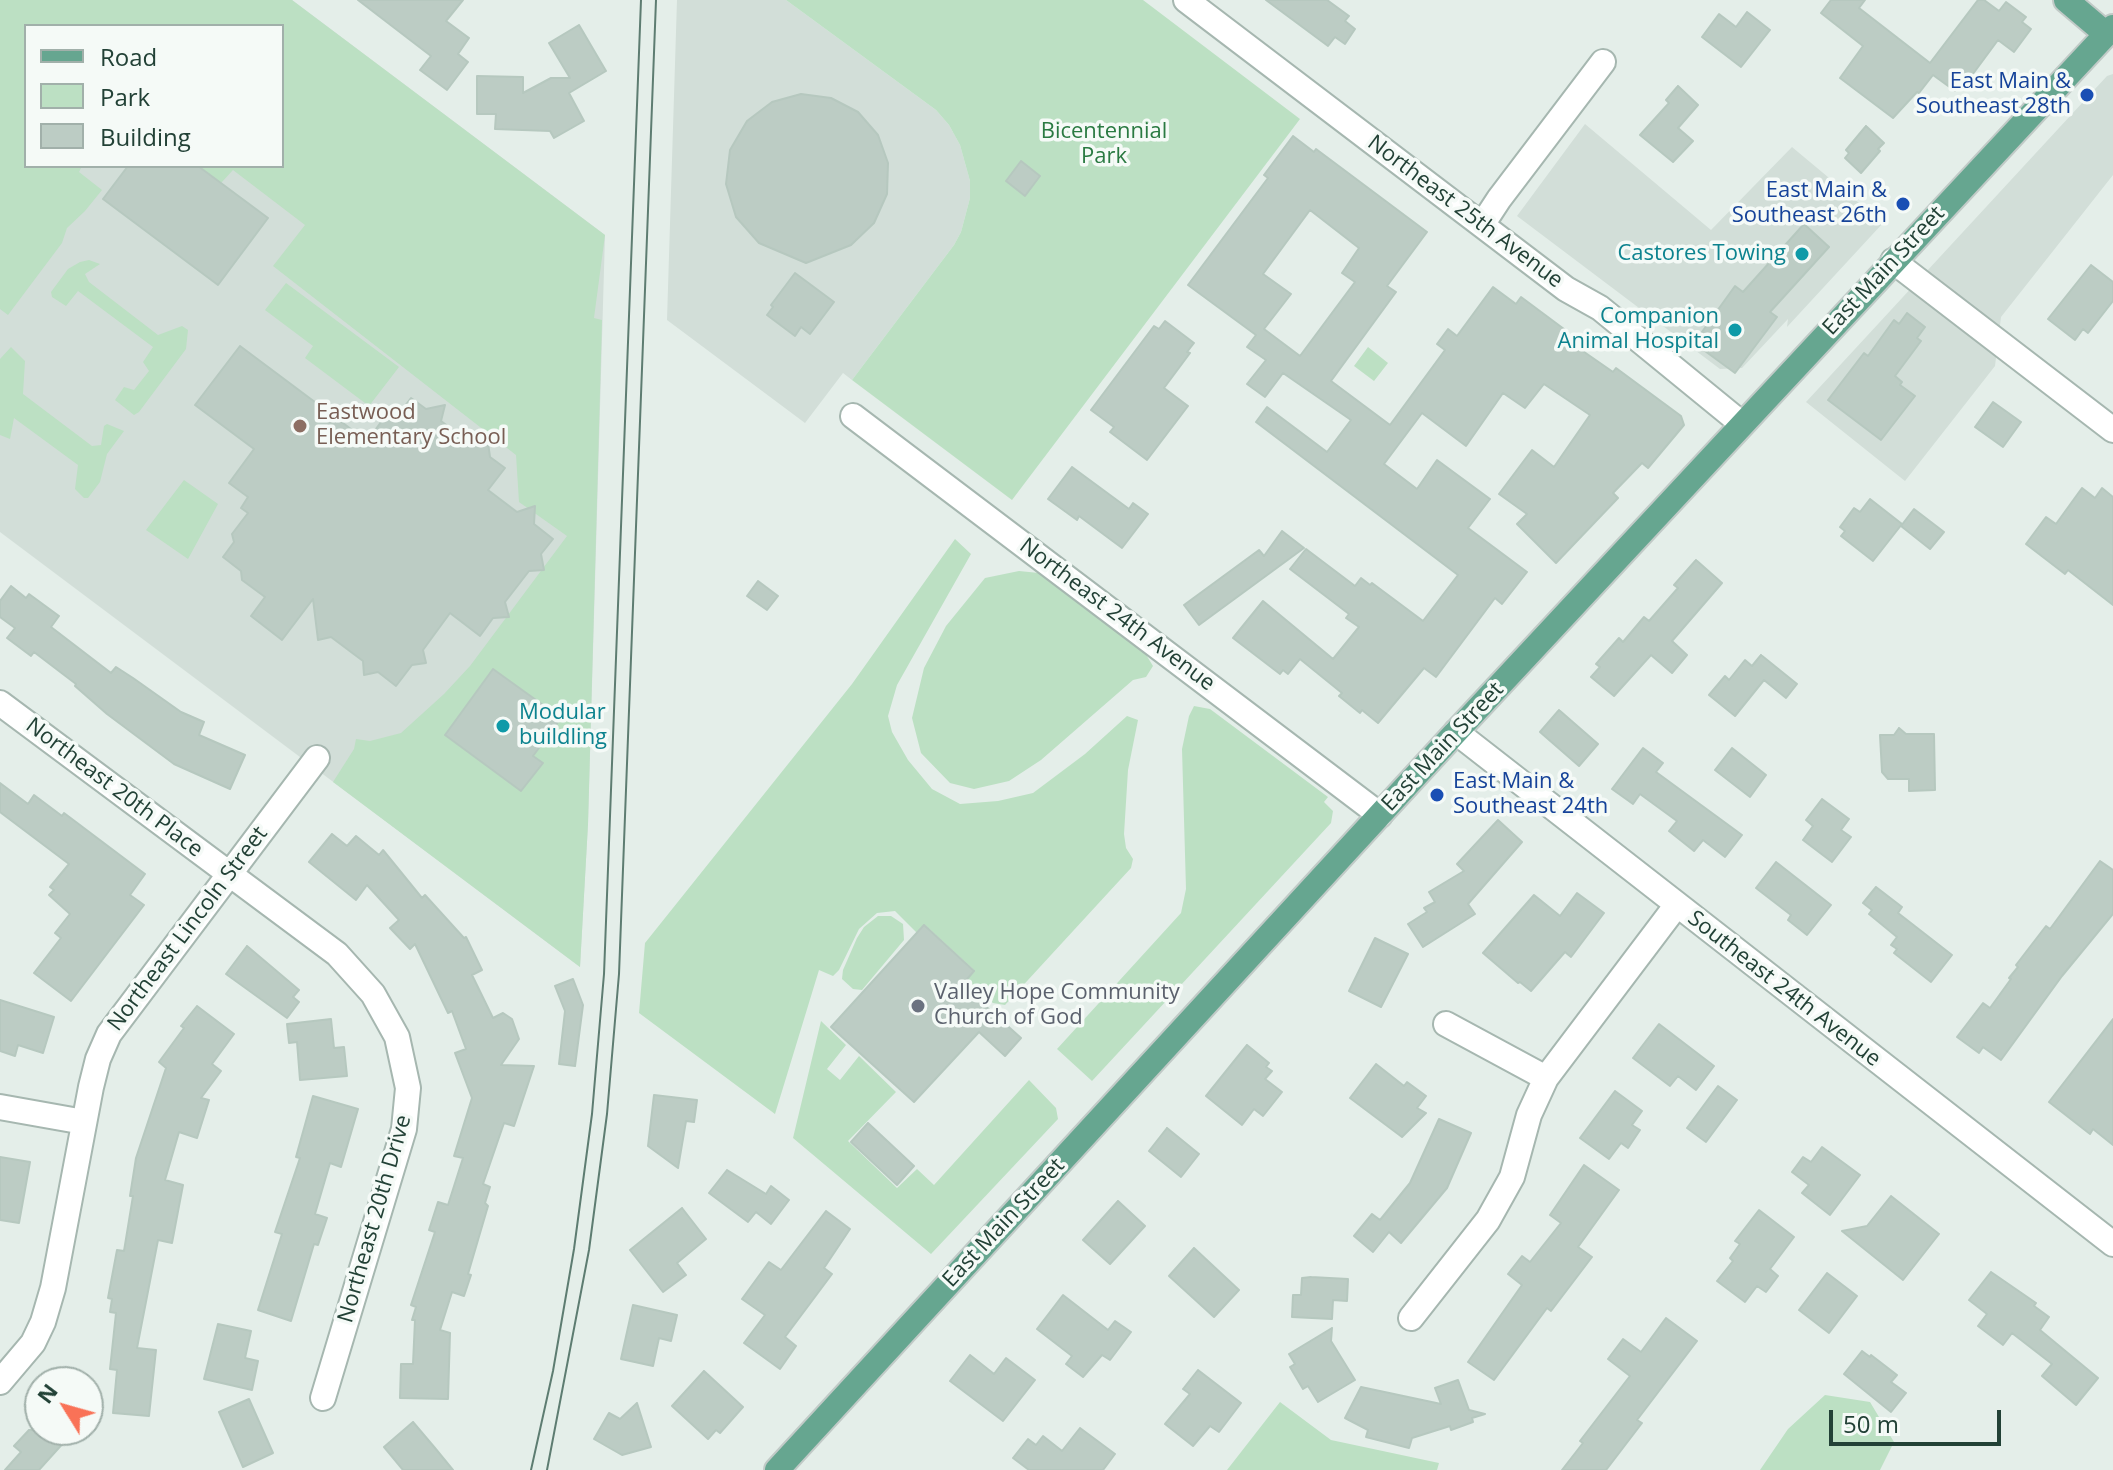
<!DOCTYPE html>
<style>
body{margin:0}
#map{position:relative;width:2113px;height:1470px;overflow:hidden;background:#e4eee9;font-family:"Open Sans",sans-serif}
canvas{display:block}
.legend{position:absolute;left:24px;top:24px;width:260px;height:144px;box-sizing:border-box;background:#f5faf7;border:2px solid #a1b0aa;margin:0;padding:10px 14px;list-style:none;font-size:24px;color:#224136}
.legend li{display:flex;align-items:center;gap:16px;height:40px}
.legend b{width:40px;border:2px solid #a1b0aa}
.north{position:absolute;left:24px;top:1366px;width:80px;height:80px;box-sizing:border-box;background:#f5faf7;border:2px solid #a1b0aa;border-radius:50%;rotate:307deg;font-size:22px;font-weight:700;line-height:32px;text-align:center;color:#224136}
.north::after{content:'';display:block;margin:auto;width:28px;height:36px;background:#f97257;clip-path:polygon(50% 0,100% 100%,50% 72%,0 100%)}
.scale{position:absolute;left:1829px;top:1410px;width:172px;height:36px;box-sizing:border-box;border:4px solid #224136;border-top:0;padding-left:10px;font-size:24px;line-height:28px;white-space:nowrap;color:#224136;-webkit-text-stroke:6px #f5faf7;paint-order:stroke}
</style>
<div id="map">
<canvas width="2113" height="1470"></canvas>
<ul class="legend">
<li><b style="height:10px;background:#66a690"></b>Road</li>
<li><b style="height:22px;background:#bce0c3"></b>Park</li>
<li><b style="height:22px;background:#bcccc4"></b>Building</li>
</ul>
<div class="north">N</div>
<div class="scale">50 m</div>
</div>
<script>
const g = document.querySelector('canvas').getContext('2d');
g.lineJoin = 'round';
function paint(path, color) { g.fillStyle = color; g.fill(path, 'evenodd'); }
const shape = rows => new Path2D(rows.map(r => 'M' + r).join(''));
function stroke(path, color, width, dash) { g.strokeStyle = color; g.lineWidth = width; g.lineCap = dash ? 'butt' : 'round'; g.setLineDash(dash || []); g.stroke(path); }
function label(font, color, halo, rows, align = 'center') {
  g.font = font + ' "Open Sans",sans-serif'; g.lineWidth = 7; g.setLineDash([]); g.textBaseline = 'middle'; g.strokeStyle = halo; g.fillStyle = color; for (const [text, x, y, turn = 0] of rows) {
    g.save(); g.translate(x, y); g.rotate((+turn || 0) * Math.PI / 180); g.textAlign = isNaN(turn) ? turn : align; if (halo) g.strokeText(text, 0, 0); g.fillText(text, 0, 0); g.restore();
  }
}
paint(shape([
 [0,0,292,0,605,235,588,824,580,967,0,532],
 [26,26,282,26,282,166,26,166],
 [677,0,786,0,936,110,949,125,960,145,970,181,970,198,961,232,954,245,852,380,843,373,805,423,667,320],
 [2113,74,2113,175,2001,317,1995,366,1905,481,1806,402,2107,76],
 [1585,124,1711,230,1792,147,1883,223,1787,327,1788,319,1742,368,1720,369,1517,216]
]), '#d2ded8');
paint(shape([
 [0,0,292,0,605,235,594,318,602,320,588,824,580,967,333,782,354,749,356,739,370,741,401,733,444,694,470,666,567,536,519,502,516,455,273,266,305,225,233,170,221,183,199,166,282,166,282,26,26,26,26,166,82,166,79,172,102,190,85,211,67,228,62,243,8,315,0,309],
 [786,0,1143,0,1300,119,1012,500,852,380,954,245,961,232,970,198,970,181,960,145,949,125,936,110],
 [89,260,100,264,85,274,89,282,158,335,182,326,188,330,186,349,139,412,134,415,115,400,124,387,134,390,149,371,143,362,153,347,78,291,66,306,52,297,51,292,68,269,80,262],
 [286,283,399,367,369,406,305,358,313,346,265,310],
 [11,347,25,361,23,394,92,446,101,445,104,426,107,424,124,431,107,454,100,482,88,498,84,498,75,489,78,465,14,418,10,439,0,435,0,359],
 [1368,347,1388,363,1374,381,1354,366],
 [184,480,218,504,188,559,146,530],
 [955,539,971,554,897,685,888,716,892,732,908,760,932,789,960,804,998,801,1033,793,1085,754,1127,716,1138,720,1128,770,1124,834,1126,848,1133,859,1131,868,1005,1005,993,1003,966,980,974,970,925,925,917,933,895,911,877,913,859,929,839,970,833,976,819,970,775,1114,639,1013,645,943,852,684],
 [1019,571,1039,573,1145,653,1153,666,1146,677,1133,680,1041,760,1009,781,974,789,950,783,921,753,912,718,924,668,946,626,985,578],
 [1194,706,1210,709,1328,797,1324,802,1333,811,1331,823,1092,1081,1057,1049,1181,913,1186,889,1182,749,1189,716],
 [878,916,891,916,903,924,904,940,862,990,853,989,842,979,843,970,857,938,864,927],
 [821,1021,846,1045,827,1069,840,1080,859,1056,896,1092,848,1141,897,1188,917,1169,934,1185,1029,1080,1056,1108,1058,1119,931,1254,793,1138],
 [1825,1395,1870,1402,1894,1442,1880,1470,1760,1470,1788,1429],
 [1280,1402,1331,1440,1439,1463,1437,1470,1227,1470]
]), '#bce0c3');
const building = shape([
 [358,0,463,0,446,21,469,38,458,54,468,62,447,90,420,70,431,56,358,0],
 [1266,0,1327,0,1349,16,1345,21,1355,29,1345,44,1335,37,1328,46,1266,0],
 [1831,0,1865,0,1859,8,1930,63,1978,0,1984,0,1999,11,2006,2,2026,17,2022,22,2031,29,2014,52,1998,40,1967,82,1964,79,1955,91,1933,75,1919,93,1917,92,1893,118,1840,78,1863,46,1821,13,1831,0],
 [1747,12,1770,30,1741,67,1702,37,1719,14,1736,27,1747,12],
 [579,25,606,71,569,93,584,121,554,138,550,131,495,129,496,114,477,114,477,76,523,77,523,93,551,78,570,78,549,43,579,25],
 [1678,86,1698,105,1678,128,1693,141,1673,162,1640,135,1669,103,1666,100,1678,86],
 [801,94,831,98,858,112,878,135,888,163,887,194,874,223,851,245,806,263,759,243,736,217,726,184,730,150,747,121,772,102,801,94],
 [1866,126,1884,143,1878,149,1880,151,1861,173,1845,158,1849,153,1846,150,1866,126],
 [1293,136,1314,152,1316,149,1427,232,1387,286,1396,292,1331,381,1390,425,1445,350,1437,344,1448,329,1457,336,1493,287,1516,304,1521,297,1568,332,1564,338,1613,372,1616,368,1681,416,1684,425,1648,468,1642,463,1613,493,1618,498,1556,563,1517,524,1527,514,1499,494,1532,450,1554,467,1590,415,1544,384,1525,408,1503,393,1466,446,1422,413,1384,464,1417,489,1437,460,1490,499,1468,528,1527,572,1502,604,1495,598,1436,677,1424,668,1378,723,1362,710,1360,713,1339,696,1342,693,1300,659,1288,674,1283,670,1280,674,1233,638,1263,601,1333,659,1359,627,1346,618,1349,614,1290,569,1306,549,1355,586,1361,578,1370,585,1372,583,1423,621,1458,575,1256,422,1267,407,1327,452,1351,420,1283,373,1265,397,1247,384,1266,360,1247,347,1256,335,1188,285,1268,178,1264,175,1293,136],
 [1310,210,1359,248,1342,273,1355,282,1300,356,1264,329,1291,294,1263,274,1310,210],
 [1021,161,1040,176,1025,196,1006,181,1021,161],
 [128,166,198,166,268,218,218,285,103,199,128,166],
 [1804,224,1829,247,1770,312,1777,317,1735,373,1694,343,1735,286,1743,292,1804,224],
 [2091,265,2113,282,2113,301,2088,333,2083,329,2075,340,2048,319,2091,265],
 [795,273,834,302,810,334,801,327,795,336,767,315,773,307,771,305,795,273],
 [1907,313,1925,327,1917,338,1921,341,1895,376,1902,382,1900,385,1915,396,1881,440,1828,400,1864,353,1868,356,1894,320,1899,324,1907,313],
 [1165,321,1194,343,1187,352,1190,353,1164,388,1188,406,1147,460,1110,432,1114,427,1091,410,1154,326,1159,329,1165,321],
 [240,346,367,441,384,418,394,420,411,398,426,409,445,405,441,421,474,446,488,443,490,457,505,468,488,490,517,512,535,506,534,524,553,539,541,554,544,570,529,571,505,602,509,617,493,618,480,636,450,613,423,650,426,663,412,665,396,686,378,672,364,675,363,661,331,637,318,640,313,599,282,640,251,616,265,597,242,580,241,571,223,557,234,542,232,534,248,513,241,508,248,497,229,483,254,449,195,405,240,346],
 [1993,402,2021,422,2003,447,1975,427,1993,402],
 [1072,467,1129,509,1133,503,1148,514,1122,548,1079,516,1077,520,1048,499,1072,467],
 [2082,488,2095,498,2102,488,2113,497,2113,605,2068,570,2065,574,2026,544,2046,517,2056,524,2082,488],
 [1870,499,1902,524,1873,561,1841,536,1845,531,1840,527,1854,508,1860,512,1870,499],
 [1914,509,1944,532,1930,549,1901,526,1914,509],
 [1282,531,1304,548,1199,625,1184,605,1259,550,1264,556,1282,531],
 [1696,560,1722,583,1672,641,1687,655,1672,673,1651,655,1614,696,1591,677,1600,667,1596,664,1619,638,1623,642,1644,617,1649,621,1678,588,1674,585,1696,560],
 [758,581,778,596,767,610,747,596,758,581],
 [11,586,26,598,29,594,59,616,51,627,111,673,116,667,133,678,181,712,204,722,199,735,245,755,230,789,174,764,107,714,75,686,76,684,34,652,31,656,7,638,15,628,0,617,0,601,11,586],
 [1761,655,1797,684,1786,698,1764,680,1735,716,1709,695,1725,676,1729,680,1745,660,1752,666,1761,655],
 [493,669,561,718,533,756,543,763,521,791,445,735,493,669],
 [1559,710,1598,744,1579,766,1540,732,1559,710],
 [1899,728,1906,734,1934,734,1935,790,1909,791,1909,779,1888,779,1882,772,1880,735,1894,735,1899,728],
 [1643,748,1663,763,1656,772,1742,835,1725,857,1703,840,1694,851,1669,831,1677,821,1640,794,1633,804,1612,789,1643,748],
 [1732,748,1766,775,1750,797,1715,770,1732,748],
 [0,783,28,804,34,795,62,816,64,813,145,874,130,895,144,905,71,1001,34,973,61,938,55,933,70,914,49,895,54,890,50,887,69,864,0,812,0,783],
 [1822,799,1849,819,1841,830,1851,837,1832,862,1803,840,1813,826,1806,820,1822,799],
 [1498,820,1522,842,1468,904,1475,914,1423,947,1408,924,1427,912,1424,908,1435,902,1429,892,1464,871,1457,864,1498,820],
 [332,834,347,846,356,836,379,855,383,850,422,898,425,895,464,938,466,937,482,970,472,975,493,1018,503,1013,512,1019,519,1039,501,1065,534,1066,514,1126,504,1123,483,1184,490,1187,485,1203,488,1206,468,1274,471,1275,464,1296,452,1292,440,1330,450,1333,448,1399,400,1398,401,1364,413,1364,415,1320,412,1320,416,1307,411,1305,435,1232,429,1230,438,1202,448,1205,463,1158,454,1156,472,1098,455,1053,466,1049,452,1011,448,1013,415,944,410,949,390,928,399,920,367,885,356,900,309,862,332,834],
 [2100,861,2113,870,2113,914,2062,976,2001,1060,1983,1047,1979,1053,1957,1037,1983,1003,1990,1008,2011,979,2009,978,2018,967,2016,965,2046,926,2050,929,2100,861],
 [1776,862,1831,905,1807,935,1788,920,1791,915,1756,888,1776,862],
 [1876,887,1902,907,1898,913,1952,955,1931,982,1894,953,1897,949,1891,945,1897,937,1869,914,1872,910,1863,903,1876,887],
 [1577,893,1604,913,1571,957,1565,952,1531,991,1520,982,1518,983,1483,953,1534,895,1560,916,1577,893],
 [924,925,974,971,962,985,1021,1038,1005,1056,979,1032,914,1102,831,1027,924,925],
 [1375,938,1408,954,1381,1007,1349,991,1375,938],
 [247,946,299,990,293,997,299,1002,287,1018,226,974,247,946],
 [573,979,583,1005,575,1066,559,1064,565,1011,555,986,573,979],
 [0,1000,54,1017,43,1053,18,1045,15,1056,0,1051,0,1000],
 [197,1006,234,1034,212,1064,221,1071,201,1098,209,1100,197,1138,179,1132,165,1180,183,1185,172,1243,158,1240,137,1348,156,1350,149,1416,113,1413,117,1370,110,1369,116,1313,110,1312,112,1299,108,1298,117,1250,124,1251,133,1196,130,1196,136,1158,166,1068,159,1062,184,1028,181,1026,197,1006],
 [331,1019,334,1048,344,1047,347,1076,300,1080,297,1042,289,1043,287,1024,331,1019],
 [2113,1019,2113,1145,2093,1129,2090,1134,2049,1102,2113,1019],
 [1659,1024,1714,1066,1696,1090,1678,1076,1670,1086,1633,1058,1659,1024],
 [1247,1045,1269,1063,1266,1067,1272,1071,1265,1079,1282,1092,1263,1116,1254,1109,1242,1125,1206,1096,1247,1045],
 [1376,1064,1404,1086,1407,1082,1426,1096,1417,1108,1426,1113,1402,1137,1350,1098,1376,1064],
 [1718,1086,1737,1100,1706,1142,1687,1128,1718,1086],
 [1615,1091,1642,1111,1632,1125,1640,1130,1628,1148,1621,1143,1609,1159,1580,1138,1615,1091],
 [654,1095,697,1100,694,1122,686,1121,678,1168,648,1146,654,1095],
 [313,1096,358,1109,341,1167,330,1163,315,1214,327,1218,318,1245,314,1244,291,1321,258,1310,282,1234,275,1232,300,1158,296,1157,313,1096],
 [1439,1119,1471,1133,1447,1188,1401,1243,1389,1232,1373,1252,1354,1236,1372,1214,1380,1220,1410,1183,1439,1119],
 [868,1123,914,1166,897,1185,851,1142,868,1123],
 [1167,1128,1199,1154,1181,1177,1149,1151,1167,1128],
 [1822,1147,1860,1175,1830,1215,1802,1193,1809,1185,1792,1172,1803,1157,1811,1162,1822,1147],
 [0,1157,30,1162,19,1223,0,1220,0,1157],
 [1584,1165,1619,1190,1578,1247,1592,1257,1551,1311,1547,1308,1494,1380,1468,1362,1522,1285,1508,1274,1522,1256,1530,1262,1561,1223,1550,1215,1584,1165],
 [727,1170,766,1194,771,1186,789,1200,771,1224,756,1212,748,1222,709,1193,727,1170],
 [1891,1196,1939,1234,1903,1280,1842,1231,1867,1226,1891,1196],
 [1118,1201,1145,1226,1110,1264,1083,1240,1118,1201],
 [682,1208,706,1239,677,1263,686,1275,663,1292,630,1250,682,1208],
 [1759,1210,1794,1237,1770,1269,1778,1276,1766,1292,1757,1286,1745,1302,1717,1281,1733,1261,1730,1258,1740,1244,1735,1241,1759,1210],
 [826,1211,850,1229,824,1268,832,1274,785,1337,796,1346,780,1369,744,1343,765,1315,742,1299,769,1262,781,1270,826,1211],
 [1194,1248,1239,1290,1214,1317,1169,1276,1194,1248],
 [1991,1272,2036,1303,2034,1306,2049,1317,2040,1330,2098,1378,2076,1405,2042,1376,2052,1364,2012,1333,2003,1345,1978,1326,1987,1314,1969,1300,1991,1272],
 [1827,1273,1857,1296,1829,1333,1799,1310,1827,1273],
 [1311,1277,1348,1279,1347,1301,1333,1300,1332,1319,1292,1317,1293,1295,1301,1295,1302,1278,1311,1277],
 [1063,1295,1108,1330,1115,1321,1131,1332,1110,1360,1102,1355,1083,1377,1066,1364,1072,1356,1037,1329,1063,1295],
 [633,1305,677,1315,671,1341,659,1338,653,1366,621,1359,633,1305],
 [1666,1318,1697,1341,1637,1420,1642,1423,1606,1470,1562,1470,1583,1443,1580,1441,1630,1376,1608,1359,1623,1339,1641,1352,1666,1318],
 [218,1324,251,1331,245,1358,258,1361,252,1390,204,1379,218,1324],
 [1332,1328,1331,1341,1355,1380,1318,1402,1308,1386,1303,1389,1290,1367,1295,1364,1289,1354,1332,1328],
 [1862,1351,1870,1357,1871,1355,1897,1375,1891,1382,1906,1393,1891,1412,1844,1374,1862,1351],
 [970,1355,994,1374,1006,1358,1035,1380,1003,1421,950,1381,970,1355],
 [1198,1370,1241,1403,1219,1432,1210,1426,1193,1446,1165,1424,1190,1394,1183,1389,1198,1370],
 [704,1371,743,1407,720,1433,716,1430,708,1439,672,1406,704,1371],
 [1458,1380,1469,1410,1485,1414,1472,1418,1473,1422,1451,1430,1450,1426,1412,1438,1409,1448,1366,1437,1368,1430,1345,1418,1361,1387,1441,1404,1435,1388,1458,1380],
 [249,1399,273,1453,243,1467,219,1412,249,1399],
 [637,1403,651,1447,622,1455,594,1439,609,1413,620,1419,637,1403],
 [413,1422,435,1448,453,1470,403,1470,384,1447,413,1422],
 [1080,1428,1115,1454,1103,1470,1029,1470,1013,1458,1028,1439,1036,1445,1043,1436,1062,1451,1080,1428],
 [29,1430,75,1430,39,1470,5,1470,21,1452,14,1446,29,1430]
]);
paint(building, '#bcccc4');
stroke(building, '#b6c8bf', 2);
const minor = shape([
 [1186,0,1566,289,1600,308,1742,424],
 [1482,225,1499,199,1603,62],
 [1893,261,2113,430],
 [853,416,1380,815],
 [0,703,337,954,373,994,397,1037,408,1088,404,1129,323,1398],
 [1456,732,2113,1244],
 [1446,1024,1546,1078],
 [0,1107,84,1122],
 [1411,1318,1488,1220,1512,1177,1529,1115,1546,1078,1676,906],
 [0,1382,33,1343,43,1322,53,1288,91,1087,98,1059,109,1034,317,758]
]);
const major = shape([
 [2066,0,2105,33],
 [777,1470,1456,732,2113,27]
]);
stroke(minor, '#a6b7b0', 28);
stroke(major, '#c1cac7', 28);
stroke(minor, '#fff', 24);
stroke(major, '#66a690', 24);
stroke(shape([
 [531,1470,553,1371,574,1249,592,1114,604,974,641,0],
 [547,1470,589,1250,607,1114,619,974,656,0]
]), '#5d7c71', 2);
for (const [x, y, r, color] of [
 [2087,95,8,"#1a4fb4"],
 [1903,204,8,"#1a4fb4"],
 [1802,254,8,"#0f9aa8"],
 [1735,330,8,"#0f9aa8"],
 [300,426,8,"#8d6e63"],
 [503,726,8,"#0f9aa8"],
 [1437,795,8,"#1a4fb4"],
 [918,1006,8,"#6b7280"]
]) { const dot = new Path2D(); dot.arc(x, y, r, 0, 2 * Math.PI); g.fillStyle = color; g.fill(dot); stroke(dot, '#f5faf7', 3); }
label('22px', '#164399', '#f5faf7', [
 ["East Main &",2071,82],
 ["Southeast 28th",2071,107],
 ["East Main &",1887,191],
 ["Southeast 26th",1887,216],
 ["East Main &",1453,782,"left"],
 ["Southeast 24th",1453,807,"left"]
], 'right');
label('22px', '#2a7a42', '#f5faf7', [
 ["Bicentennial",1104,132],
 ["Park",1104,157]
]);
label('22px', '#224136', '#f5faf7', [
 ["Northeast 25th Avenue",1465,212,37],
 ["East Main Street",1884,271,-47],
 ["Northeast 24th Avenue",1117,615,37],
 ["East Main Street",1443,747,-47],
 ["Northeast 20th Place",114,788,37],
 ["Northeast Lincoln Street",188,929,-53],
 ["Southeast 24th Avenue",1784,989,38],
 ["Northeast 20th Drive",375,1219,-74],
 ["East Main Street",1004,1223,-47]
]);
label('22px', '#0d838f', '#f5faf7', [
 ["Castores Towing",1786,254],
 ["Companion",1719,317],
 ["Animal Hospital",1719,342],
 ["Modular",519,713,"left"],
 ["buildling",519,738,"left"]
], 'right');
label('22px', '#785e54', '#f5faf7', [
 ["Eastwood",316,413],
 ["Elementary School",316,438]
], 'left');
label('22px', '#5b616d', '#f5faf7', [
 ["Valley Hope Community",934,993],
 ["Church of God",934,1018]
], 'left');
</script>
